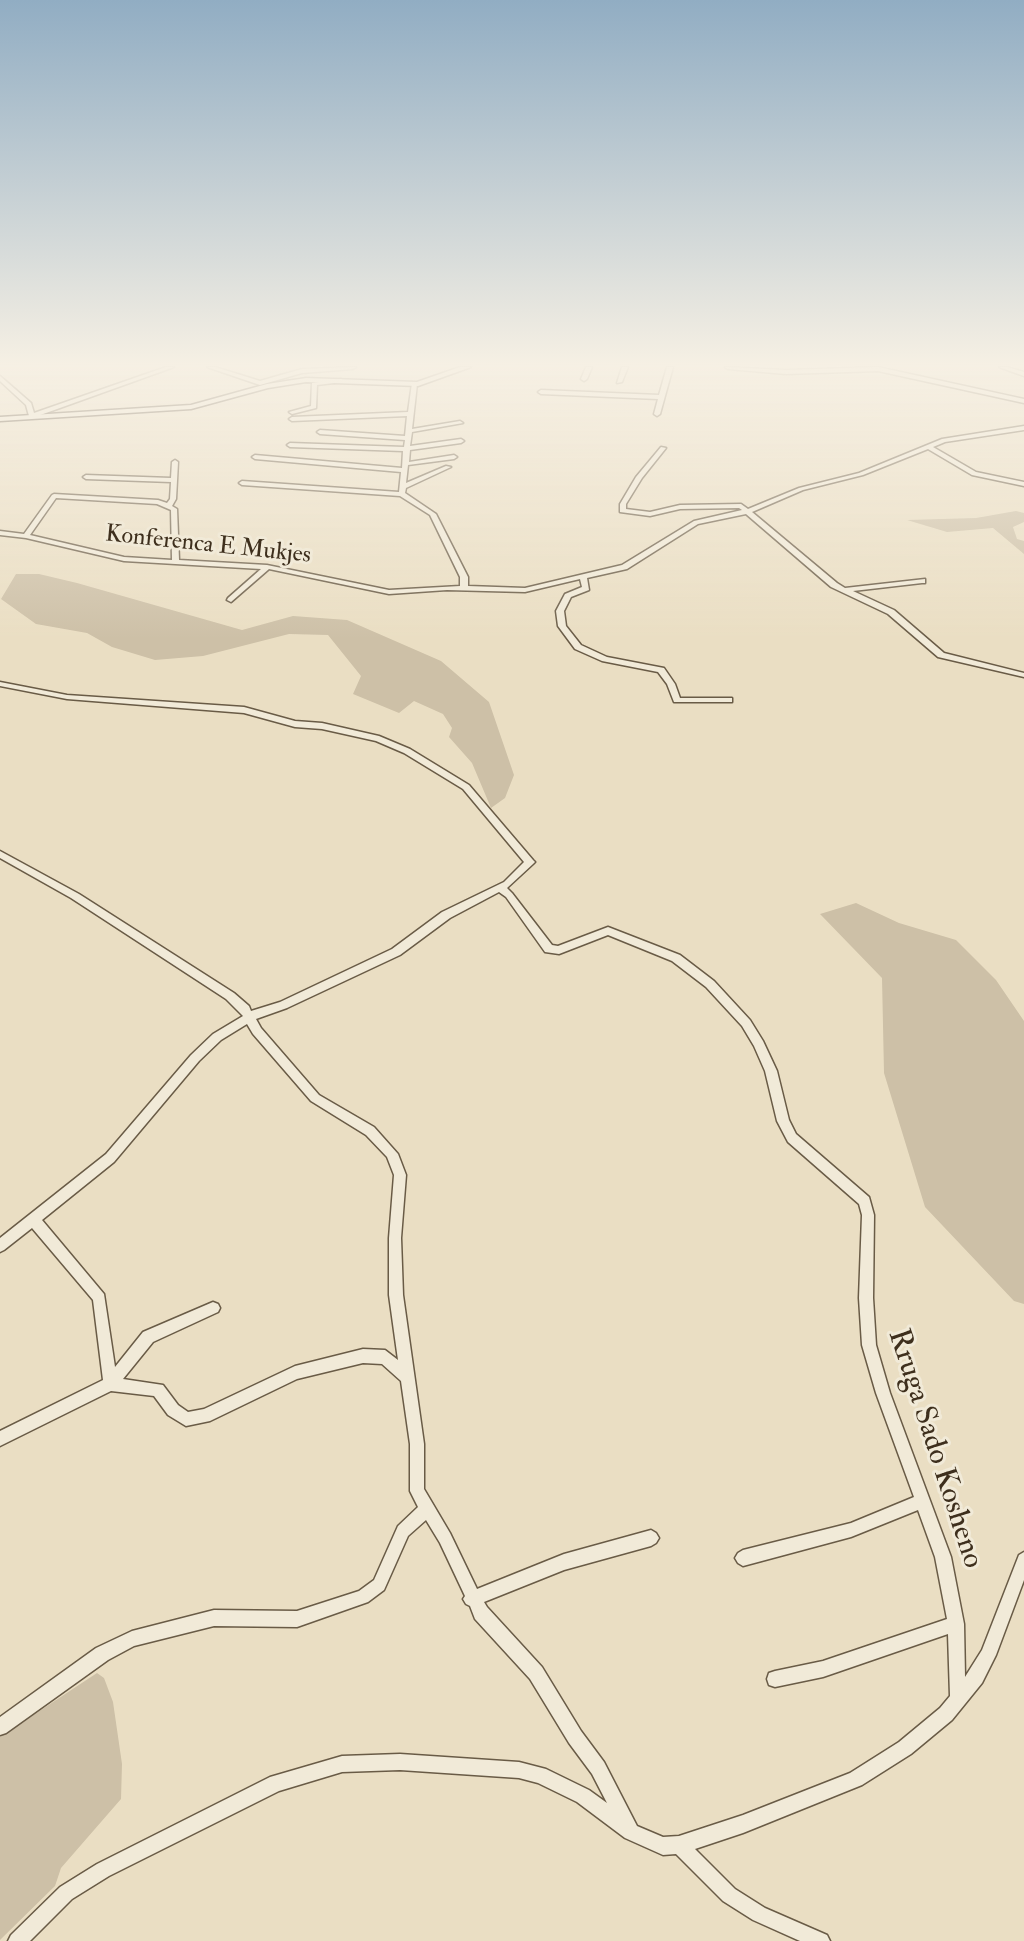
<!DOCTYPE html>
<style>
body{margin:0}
canvas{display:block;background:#eadec3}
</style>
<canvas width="1024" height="1941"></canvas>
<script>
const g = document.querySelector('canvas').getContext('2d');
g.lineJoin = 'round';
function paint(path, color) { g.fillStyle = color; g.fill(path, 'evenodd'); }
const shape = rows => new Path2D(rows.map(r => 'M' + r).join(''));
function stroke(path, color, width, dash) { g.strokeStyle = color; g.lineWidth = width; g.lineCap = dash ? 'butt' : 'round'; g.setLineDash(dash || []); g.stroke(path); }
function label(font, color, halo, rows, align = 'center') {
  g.font = font + ' "IM FELL Double Pica",serif'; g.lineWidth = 6; g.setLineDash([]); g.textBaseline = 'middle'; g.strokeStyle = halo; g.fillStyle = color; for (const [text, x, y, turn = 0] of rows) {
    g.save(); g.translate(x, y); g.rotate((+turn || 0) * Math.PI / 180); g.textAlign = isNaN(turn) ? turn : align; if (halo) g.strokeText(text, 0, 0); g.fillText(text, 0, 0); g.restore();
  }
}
paint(shape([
 [1016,511,1024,513,1024,522,1013,527,1017,539,1024,541,1024,554,993,528,947,532,907,520,976,518],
 [16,574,39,574,77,583,242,630,293,616,347,620,441,661,489,702,514,775,505,798,491,808,472,763,449,737,452,728,443,714,414,701,399,713,353,694,361,676,328,635,289,634,203,656,155,660,112,647,87,633,36,624,1,599],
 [856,903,899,923,956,940,996,980,1024,1021,1024,1304,1014,1301,925,1207,884,1073,882,978,820,914],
 [97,1673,104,1678,113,1702,122,1764,121,1799,61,1868,55,1886,0,1940,0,1737]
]), '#cdc0a7');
const street = shape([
 [166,367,174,367,32,418,29,416,26,405,0,381,0,376,31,403,34,413,166,367],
 [207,367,215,367,260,381,302,369,356,367,353,369,302,373,260,385,207,367],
 [586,367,592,367,587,379,584,381,581,379,586,367],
 [622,367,628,367,622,382,617,383,622,367],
 [667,367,673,367,660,414,657,416,654,414,658,399,541,394,538,392,541,390,659,395,667,367],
 [725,367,786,370,878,367,1024,399,1024,403,878,371,786,374,728,369,725,367],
 [999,367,1007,367,1024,372,1024,376,999,367],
 [341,379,344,381,343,382,317,385,316,408,292,414,289,412,311,406,312,383,341,379],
 [412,383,417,384,412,429,460,421,463,423,412,432,410,446,461,439,464,441,461,443,410,450,409,462,454,455,457,457,454,459,408,465,406,483,446,466,451,467,406,488,405,493,436,514,468,577,468,586,525,588,622,565,694,521,742,510,739,508,680,509,650,516,620,512,620,504,636,477,661,447,666,448,642,478,626,504,626,509,650,512,680,505,741,504,748,509,799,488,859,473,942,439,1024,426,1024,430,945,442,933,447,976,472,1024,482,1024,486,972,475,928,449,863,475,803,490,752,512,837,583,845,588,925,579,925,583,922,583,853,591,894,610,944,653,1024,673,1024,677,938,657,888,614,831,587,746,514,698,524,627,569,587,578,589,590,571,597,564,611,566,626,581,645,607,657,664,668,675,684,680,698,732,698,732,702,674,702,667,684,658,672,602,661,575,649,558,626,556,611,565,594,582,587,580,579,525,592,447,590,389,594,269,569,231,602,227,600,228,598,261,569,124,561,26,538,0,535,0,531,24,534,52,495,54,494,158,500,167,503,170,499,171,482,86,479,83,477,86,475,171,478,172,462,175,460,178,462,176,499,172,506,177,509,179,560,267,565,389,590,460,586,460,577,430,515,400,496,242,485,239,483,242,481,399,492,401,472,255,459,252,457,255,455,402,468,403,451,290,447,287,445,290,443,404,447,405,440,320,434,317,432,320,430,405,436,407,416,292,421,289,419,292,417,408,412,412,383],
 [56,498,157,504,171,510,172,560,124,557,30,535,56,498],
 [0,682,67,695,244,707,295,721,322,723,379,736,410,749,469,785,533,860,535,862,533,864,507,888,512,893,552,945,558,946,608,927,680,955,714,981,750,1020,763,1041,777,1071,789,1120,796,1134,869,1197,874,1215,873,1298,876,1345,890,1393,951,1557,964,1624,965,1677,982,1650,1019,1555,1024,1552,1024,1580,996,1655,982,1683,952,1720,911,1754,862,1785,743,1833,695,1849,735,1889,765,1908,827,1935,830,1941,800,1941,753,1920,723,1901,676,1854,663,1855,625,1838,577,1802,538,1783,519,1778,400,1770,342,1772,279,1791,109,1876,72,1899,30,1941,8,1941,11,1935,60,1887,97,1864,270,1777,342,1756,400,1754,519,1762,546,1769,589,1790,607,1803,592,1774,569,1743,530,1679,475,1619,470,1606,466,1604,463,1599,465,1596,440,1543,426,1520,408,1536,384,1590,368,1602,297,1627,214,1626,134,1646,108,1660,6,1733,0,1735,0,1717,96,1648,132,1631,214,1610,297,1611,359,1591,374,1580,398,1526,418,1507,410,1491,410,1444,401,1381,382,1364,363,1363,297,1379,210,1421,186,1426,168,1415,154,1396,111,1391,0,1446,0,1431,103,1380,93,1300,32,1228,4,1250,0,1252,0,1238,106,1154,191,1055,213,1034,243,1016,226,999,71,898,0,858,0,851,79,894,234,993,249,1006,251,1011,280,1002,392,949,442,912,504,882,524,862,463,789,404,753,376,741,322,729,295,727,244,713,67,699,0,686,0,682],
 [499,892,506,897,545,952,559,954,608,935,672,961,706,987,742,1026,754,1046,765,1071,777,1121,788,1142,859,1204,862,1215,859,1298,862,1345,876,1393,914,1497,851,1523,743,1550,738,1553,735,1558,738,1563,743,1566,851,1537,918,1510,935,1557,947,1619,823,1661,775,1671,769,1673,767,1679,769,1685,775,1687,823,1677,948,1634,950,1696,940,1708,899,1742,850,1773,743,1815,679,1836,663,1837,637,1826,604,1762,581,1731,542,1667,487,1607,484,1602,564,1570,651,1546,656,1543,659,1538,656,1533,651,1530,564,1554,477,1589,450,1533,424,1489,424,1444,403,1295,401,1238,406,1175,398,1154,374,1127,319,1095,261,1028,256,1019,287,1008,400,955,450,918,499,892],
 [247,1024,253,1034,311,1101,366,1135,387,1157,394,1175,389,1238,389,1295,398,1360,385,1350,363,1349,295,1366,204,1409,188,1412,178,1405,163,1385,123,1379,153,1342,218,1312,220,1308,218,1304,213,1302,143,1332,115,1367,104,1294,42,1220,114,1162,199,1061,221,1040,247,1024]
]);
const secondary = shape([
 [460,367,471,367,418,386,306,382,268,388,191,409,0,421,0,417,191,405,267,384,306,378,417,382,460,367]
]);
stroke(street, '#695b46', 3);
stroke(secondary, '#3e2f1d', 3);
paint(street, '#f1ead8');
paint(secondary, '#f1ead8');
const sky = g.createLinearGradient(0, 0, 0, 639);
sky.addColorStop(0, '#91adc3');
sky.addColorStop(0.57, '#f6f0e4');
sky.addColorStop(1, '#f6f0e400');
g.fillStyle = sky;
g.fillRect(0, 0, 1024, 639);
label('24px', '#3e2f1d', '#f1ead8', [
 ["Konferenca E Mukjes",208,546,6]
]);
label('30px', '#3e2f1d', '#f1ead8', [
 ["Rruga Sado Kosheno",934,1449,72]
]);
</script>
